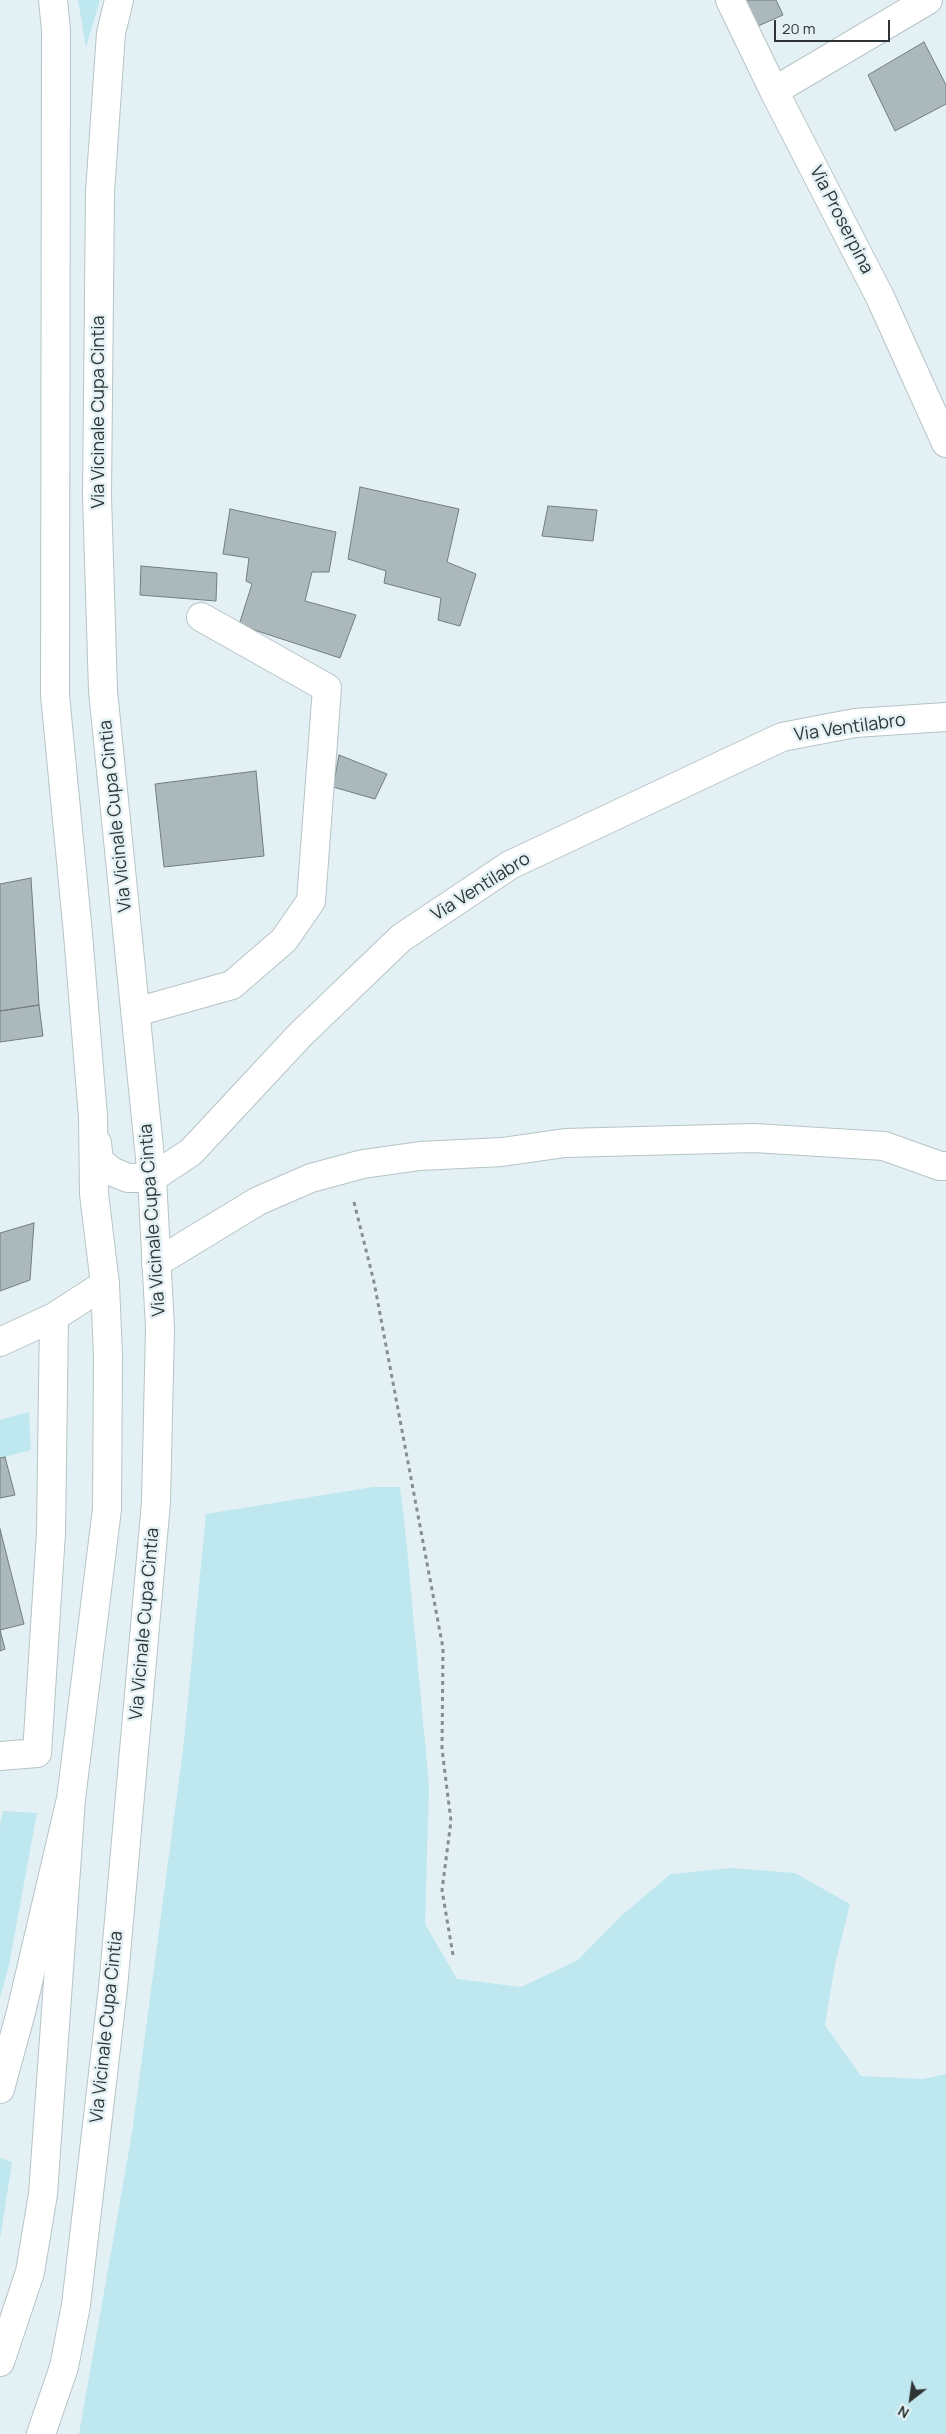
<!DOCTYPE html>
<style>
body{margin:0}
#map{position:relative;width:946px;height:2434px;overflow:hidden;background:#e3f1f4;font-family:Manrope,sans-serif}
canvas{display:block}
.north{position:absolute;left:886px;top:2374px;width:50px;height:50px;-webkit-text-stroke:4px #e3f1f4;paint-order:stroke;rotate:210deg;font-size:14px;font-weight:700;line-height:20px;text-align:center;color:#2e3435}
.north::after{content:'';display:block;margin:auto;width:18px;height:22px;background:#2e3435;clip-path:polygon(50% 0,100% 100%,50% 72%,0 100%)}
.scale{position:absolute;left:774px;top:20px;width:116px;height:22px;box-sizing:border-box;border:2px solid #2e3435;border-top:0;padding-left:6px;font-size:15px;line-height:18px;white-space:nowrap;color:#2e3435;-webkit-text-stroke:4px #e3f1f4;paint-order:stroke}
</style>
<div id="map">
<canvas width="946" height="2434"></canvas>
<div class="north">N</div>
<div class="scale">20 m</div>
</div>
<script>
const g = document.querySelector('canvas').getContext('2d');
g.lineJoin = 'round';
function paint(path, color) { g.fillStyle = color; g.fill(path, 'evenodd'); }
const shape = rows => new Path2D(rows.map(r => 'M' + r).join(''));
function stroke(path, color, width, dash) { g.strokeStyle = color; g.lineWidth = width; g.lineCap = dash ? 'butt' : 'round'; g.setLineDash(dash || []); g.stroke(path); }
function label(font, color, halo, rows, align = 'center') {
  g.font = font + ' Manrope,sans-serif'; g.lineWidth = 5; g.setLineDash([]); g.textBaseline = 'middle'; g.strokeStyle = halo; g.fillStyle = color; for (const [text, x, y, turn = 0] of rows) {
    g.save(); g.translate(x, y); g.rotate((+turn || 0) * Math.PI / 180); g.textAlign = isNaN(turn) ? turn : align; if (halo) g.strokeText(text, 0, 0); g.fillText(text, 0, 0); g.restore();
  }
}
paint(shape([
 [78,0,100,0,86,47],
 [29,1412,31,1450,0,1458,0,1420],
 [373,1487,400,1487,406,1538,429,1785,425,1924,457,1979,521,1987,578,1960,622,1915,671,1874,732,1868,795,1873,850,1904,835,1965,825,2025,861,2076,923,2079,946,2074,946,2434,79,2434,132,2133,183,1750,206,1514],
 [3,1811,37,1813,9,1965,0,1998,0,1825],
 [0,2158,12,2162,0,2239]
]), '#bee7f0');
const building = shape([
 [745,0,776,0,783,15,758,26,745,0],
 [924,42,946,85,946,104,895,131,868,75,924,42],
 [360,487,459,509,447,562,476,574,460,626,438,620,441,598,384,583,386,571,348,559,360,487],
 [548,506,597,510,593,541,542,536,548,506],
 [230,509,336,532,329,572,312,572,305,601,356,615,340,658,239,625,252,584,246,581,249,558,223,554,230,509],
 [141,566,217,573,216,601,140,595,141,566],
 [339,755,387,774,375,799,333,787,339,755],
 [256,771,264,856,164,867,155,784,256,771],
 [31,878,39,1005,0,1011,0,884,31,878],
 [39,1005,43,1036,0,1042,0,1011,39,1005],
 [34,1223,30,1280,0,1291,0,1233,34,1223],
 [5,1457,15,1495,0,1498,0,1458,5,1457],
 [0,1529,24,1624,0,1630,5,1649,0,1651,0,1529]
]);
paint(building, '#acb9bc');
stroke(building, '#717e80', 1);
const minor = shape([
 [730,0,774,91,880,297,946,443],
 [774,91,928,0],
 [136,1012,232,985,284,940,311,901,327,688,201,617],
 [152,1178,191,1152,300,1035,401,938,510,865,782,737,855,723,946,717],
 [156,1263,258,1201,311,1178,363,1164,420,1156,502,1152,565,1143,754,1138,884,1146,940,1166,946,1166],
 [0,1342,54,1317,105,1284],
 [0,1756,37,1753,51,1532,54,1317]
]);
const major = shape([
 [97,1143,99,1161,113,1172,128,1178,152,1178],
 [0,2362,30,2272,43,2194,71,1799,107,1509,108,1356,105,1284,94,1194,93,1117,78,934,55,695,56,30,53,0],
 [41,2434,64,2367,76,2305,113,1988,156,1502,160,1328,152,1178,103,691,97,496,100,192,111,33,119,0]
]);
const highway = shape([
 [0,2089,21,2012,71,1799]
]);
stroke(minor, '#b6c4c7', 30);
stroke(major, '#b6c4c7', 30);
stroke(highway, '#b6c4c7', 30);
stroke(shape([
 [354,1202,374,1282,443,1648,442,1749,451,1821,442,1890,453,1955]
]), '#848e90', 3, [4, 4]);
stroke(minor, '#fff', 28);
stroke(major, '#fff', 28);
stroke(highway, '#fff', 28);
label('18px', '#2e3435', '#e3f1f4', [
 ["Via Proserpina",841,220,63],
 ["Via Vicinale Cupa Cintia",99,412,-90],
 ["Via Ventilabro",850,728,-8],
 ["Via Vicinale Cupa Cintia",116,816,-96],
 ["Via Ventilabro",481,887,-32],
 ["Via Vicinale Cupa Cintia",153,1220,-94],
 ["Via Vicinale Cupa Cintia",145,1624,-85],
 ["Via Vicinale Cupa Cintia",107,2027,-84]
]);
</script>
